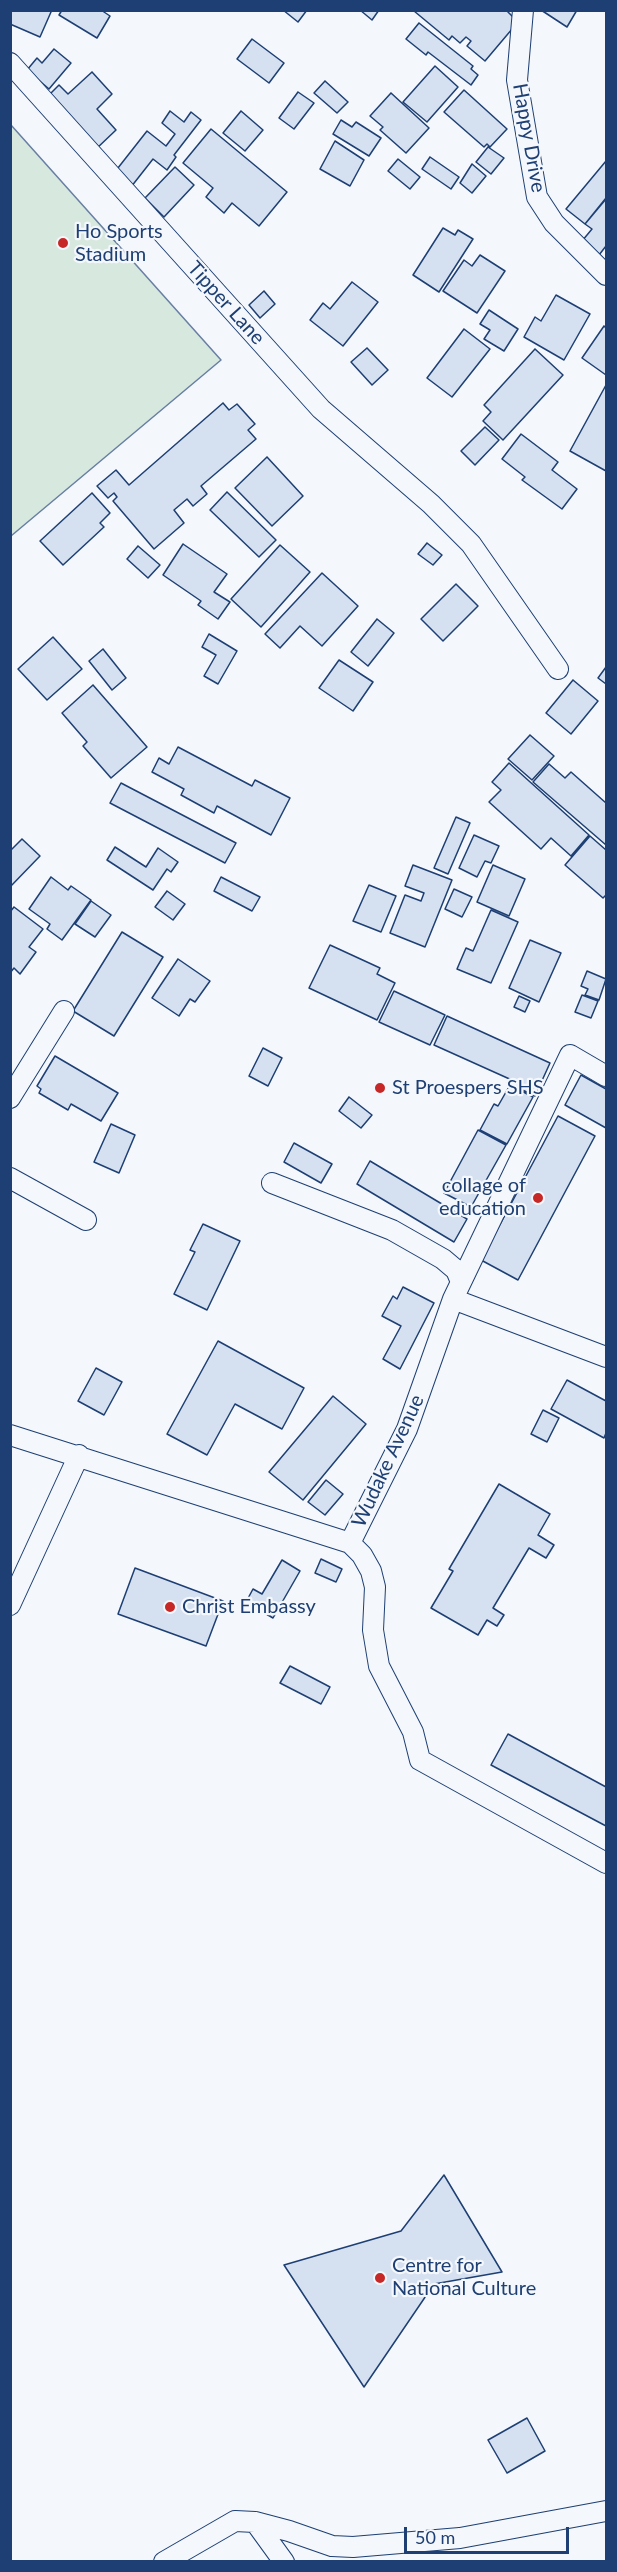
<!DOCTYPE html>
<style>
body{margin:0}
#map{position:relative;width:617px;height:2572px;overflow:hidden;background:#f4f7fb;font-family:Lato,sans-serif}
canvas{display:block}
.frame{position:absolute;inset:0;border:12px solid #1d3f73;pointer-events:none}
.scale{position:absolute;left:404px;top:2527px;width:165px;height:27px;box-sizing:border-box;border:3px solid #1d3f73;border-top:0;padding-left:8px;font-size:18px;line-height:21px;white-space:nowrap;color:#1d3f73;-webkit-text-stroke:4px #f4f7fb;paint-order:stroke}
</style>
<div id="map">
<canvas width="617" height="2572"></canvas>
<div class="frame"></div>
<div class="scale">50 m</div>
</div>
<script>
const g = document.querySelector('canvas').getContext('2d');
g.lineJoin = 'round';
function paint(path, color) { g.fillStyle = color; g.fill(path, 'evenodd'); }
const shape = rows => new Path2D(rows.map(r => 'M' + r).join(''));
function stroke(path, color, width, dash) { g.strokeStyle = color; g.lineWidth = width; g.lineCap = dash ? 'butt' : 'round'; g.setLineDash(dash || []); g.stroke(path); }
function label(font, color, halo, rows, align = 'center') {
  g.font = font + ' Lato,sans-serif'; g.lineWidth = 4.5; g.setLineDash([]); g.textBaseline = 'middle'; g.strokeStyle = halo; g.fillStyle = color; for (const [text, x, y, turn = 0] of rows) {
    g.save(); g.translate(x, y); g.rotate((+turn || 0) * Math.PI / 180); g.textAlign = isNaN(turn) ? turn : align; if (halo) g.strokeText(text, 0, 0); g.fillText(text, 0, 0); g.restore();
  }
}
const green = shape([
 [11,125,221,360,11,536,10,536,11,125]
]);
paint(green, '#d7e8df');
stroke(green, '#687fa3', 1.5);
const building = shape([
 [10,10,48,10,51,12,40,37,10,24,10,10],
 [62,10,101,10,110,16,97,38,59,15,62,10],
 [283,10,307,10,298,22,283,10],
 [360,10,379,10,372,20,360,10],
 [506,10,518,22,485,61,467,46,471,41,466,37,460,43,452,36,449,40,414,11,506,10],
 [541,10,577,10,567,27,541,10],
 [419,23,473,66,471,69,478,75,471,85,428,52,426,55,406,39,419,23],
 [252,39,284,63,269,83,237,59,252,39],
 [54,49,71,63,49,89,27,70,37,58,42,63,54,49],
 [435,66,458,87,427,122,403,102,435,66],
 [92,72,112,94,97,109,116,130,95,150,46,98,59,85,68,94,92,72],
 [325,81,348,102,337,113,314,93,325,81],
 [464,90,507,129,490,147,487,144,484,147,444,112,464,90],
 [298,92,314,103,294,129,279,118,298,92],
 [391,93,429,128,406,153,380,130,383,127,370,116,391,93],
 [170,111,184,122,191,112,201,120,174,155,176,157,167,170,153,159,131,187,114,173,147,131,166,146,175,134,162,123,170,111],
 [241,111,263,130,245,151,223,133,241,111],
 [341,120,352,127,356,122,381,138,369,156,333,134,341,120],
 [211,129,287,192,259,226,232,203,224,213,206,197,213,188,183,163,211,129],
 [335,141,364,160,350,186,320,169,335,141],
 [488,147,504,158,491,174,476,162,488,147],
 [430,157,459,177,451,189,422,169,430,157],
 [398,159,420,177,410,189,388,171,398,159],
 [606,161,606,198,585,224,566,209,606,161],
 [472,164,486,176,472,193,460,183,472,164],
 [175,167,194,185,164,217,145,198,175,167],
 [606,199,606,246,599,255,582,241,592,229,585,224,606,199],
 [443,228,455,235,458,230,473,239,439,292,413,275,443,228],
 [480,255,505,271,477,313,443,291,464,260,472,266,480,255],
 [352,282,378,302,343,346,310,320,323,303,330,309,352,282],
 [264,291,275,304,260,318,249,305,264,291],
 [556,295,590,314,564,360,524,337,535,317,541,321,556,295],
 [489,310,518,329,504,351,484,339,490,330,480,324,489,310],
 [604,326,606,328,606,375,582,358,604,326],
 [464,329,490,349,452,397,427,378,464,329],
 [367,348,388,370,372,385,351,362,367,348],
 [535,349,563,375,503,440,483,421,491,412,484,405,535,349],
 [606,385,606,471,570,451,606,385],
 [223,403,229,410,237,404,255,424,248,430,256,439,201,486,207,494,193,506,187,499,174,510,184,523,154,549,113,501,117,497,114,493,108,498,97,486,116,470,129,485,223,403],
 [485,427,499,440,475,465,461,451,485,427],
 [521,434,558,462,552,470,577,489,562,509,522,480,525,477,502,459,521,434],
 [267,457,303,496,272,526,235,488,267,457],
 [227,492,276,540,259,557,210,510,227,492],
 [92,493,110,513,100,523,104,527,63,565,40,541,92,493],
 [427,543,442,555,433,565,418,554,427,543],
 [183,544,227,574,214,592,230,602,218,619,198,605,201,601,163,575,183,544],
 [280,545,310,572,261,627,231,599,280,545],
 [138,546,160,565,148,578,127,559,138,546],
 [322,573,358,606,322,646,300,626,280,648,265,634,322,573],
 [456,584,478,606,443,641,421,619,456,584],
 [377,619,394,633,368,666,351,652,377,619],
 [209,634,237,651,218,684,204,676,216,655,202,647,209,634],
 [53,637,82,669,47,700,18,669,53,637],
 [103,649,126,678,112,690,89,661,103,649],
 [339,660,373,682,353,711,319,688,339,660],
 [606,667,606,684,598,678,606,667],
 [573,680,598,701,571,734,546,713,573,680],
 [93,685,147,747,111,778,83,746,87,742,62,713,93,685],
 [530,735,554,756,532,780,508,759,530,735],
 [178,747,252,786,255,780,290,798,271,835,217,806,214,813,181,795,184,789,152,772,159,758,169,764,178,747],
 [509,763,589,835,571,856,551,838,541,849,489,802,501,790,492,782,509,763],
 [549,764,565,778,571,772,606,803,606,845,533,782,549,764],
 [121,783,236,843,225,863,110,803,121,783],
 [456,817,470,823,448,874,434,868,456,817],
 [474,835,499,846,491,863,485,861,477,877,459,868,474,835],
 [590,836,606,850,606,895,603,898,565,865,590,836],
 [22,839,40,856,10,887,10,851,22,839],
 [115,847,146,867,158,848,178,862,171,872,167,869,153,890,107,860,115,847],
 [413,865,452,880,425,947,390,933,405,895,421,901,424,893,405,886,413,865],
 [493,865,525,879,509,916,477,902,493,865],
 [51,877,68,890,71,886,91,900,62,940,47,929,50,924,29,909,51,877],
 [221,877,260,897,252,911,214,891,221,877],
 [369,885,396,896,381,932,353,921,369,885],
 [454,889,472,897,462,917,445,909,454,889],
 [167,891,185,904,173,920,155,907,167,891],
 [91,901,111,915,95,937,75,924,91,901],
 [14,907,43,929,29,947,36,952,20,974,14,968,10,973,10,912,14,907],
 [491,910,518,922,491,983,457,969,466,948,473,951,491,910],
 [122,932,163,957,114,1036,73,1011,122,932],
 [530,940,561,953,539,1002,509,988,530,940],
 [330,945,380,968,377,974,395,983,377,1020,309,988,330,945],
 [178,959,210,981,195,1002,190,999,179,1016,152,998,178,959],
 [587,971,606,979,599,1000,585,995,588,989,581,986,587,971],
 [394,991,445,1015,430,1045,379,1022,394,991],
 [582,995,598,1001,591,1018,575,1012,582,995],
 [519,996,530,1001,525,1012,514,1007,519,996],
 [447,1016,550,1063,535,1096,512,1085,514,1081,434,1045,447,1016],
 [263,1048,282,1058,268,1086,249,1076,263,1048],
 [55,1056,118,1093,101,1121,71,1104,68,1110,39,1093,41,1089,37,1086,55,1056],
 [581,1075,606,1089,606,1128,565,1105,581,1075],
 [510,1085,533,1097,507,1144,480,1130,494,1104,498,1106,510,1085],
 [349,1097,372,1115,361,1128,339,1111,349,1097],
 [558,1116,595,1136,518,1280,481,1260,558,1116],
 [111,1124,135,1135,119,1173,94,1162,111,1124],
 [478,1130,506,1145,471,1207,444,1193,478,1130],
 [294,1143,332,1164,321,1183,284,1162,294,1143],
 [370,1161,467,1219,454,1242,357,1184,370,1161],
 [203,1224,240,1241,207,1310,174,1294,195,1252,190,1250,203,1224],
 [403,1287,434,1303,400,1369,383,1359,401,1326,382,1316,393,1296,397,1299,403,1287],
 [218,1341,304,1388,282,1429,235,1404,207,1455,167,1434,218,1341],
 [96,1368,122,1382,104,1415,78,1401,96,1368],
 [567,1380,606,1401,606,1433,604,1438,551,1409,567,1380],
 [333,1396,366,1424,303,1500,269,1472,333,1396],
 [543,1410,559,1418,547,1442,531,1434,543,1410],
 [326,1480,343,1494,325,1515,308,1502,326,1480],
 [499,1484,550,1514,538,1535,554,1545,546,1558,529,1548,493,1608,504,1615,497,1626,487,1620,478,1635,431,1608,453,1571,449,1569,499,1484],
 [321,1559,342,1569,336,1582,315,1573,321,1559],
 [282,1560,300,1571,273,1618,246,1602,253,1589,262,1594,282,1560],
 [135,1568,223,1601,206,1646,118,1614,135,1568],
 [290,1666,330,1687,321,1704,280,1683,290,1666],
 [508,1734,606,1787,606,1826,491,1765,508,1734],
 [444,2175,502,2272,434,2284,364,2387,284,2265,401,2231,444,2175],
 [527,2418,545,2451,507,2473,488,2440,527,2418]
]);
paint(building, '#d5e0f0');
stroke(building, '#1d3f73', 1.5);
const minor = shape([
 [523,10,517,80,537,197,554,223,606,275],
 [10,63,321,409,431,504,471,544,558,669],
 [10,1098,64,1011],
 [10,1178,86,1220],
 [272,1183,392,1230,443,1259,456,1270,461,1282],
 [453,1299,570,1055,606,1076],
 [10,1435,350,1543,407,1429,453,1299,606,1357],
 [350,1543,362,1555,371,1571,375,1587,373,1630,379,1666,413,1732,420,1760,606,1863],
 [10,1605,79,1455],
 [255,2522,284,2562],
 [164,2562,235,2521,255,2522,289,2531,332,2546,353,2547,460,2538,606,2511]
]);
stroke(minor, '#1d3f73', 22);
stroke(minor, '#f4f7fb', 20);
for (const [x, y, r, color] of [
 [63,243,6,"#c62828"],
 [380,1088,6,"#c62828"],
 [538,1198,6,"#c62828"],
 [170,1607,6,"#c62828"],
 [380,2278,6,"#c62828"]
]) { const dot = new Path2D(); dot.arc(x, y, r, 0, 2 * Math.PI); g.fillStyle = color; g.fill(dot); stroke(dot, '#f4f7fb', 2); }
label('20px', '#1d3f73', '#f4f7fb', [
 ["Happy Drive",529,138,80],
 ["Tipper Lane",226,303,48],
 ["Wudake Avenue",388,1461,-65]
]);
label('20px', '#1d3f73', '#f4f7fb', [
 ["Ho Sports",75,232],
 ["Stadium",75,255],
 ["St Proespers SHS",392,1088],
 ["collage of",526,1186,"right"],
 ["education",526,1209,"right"],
 ["Christ Embassy",182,1607],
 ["Centre for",392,2266],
 ["National Culture",392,2289]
], 'left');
</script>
